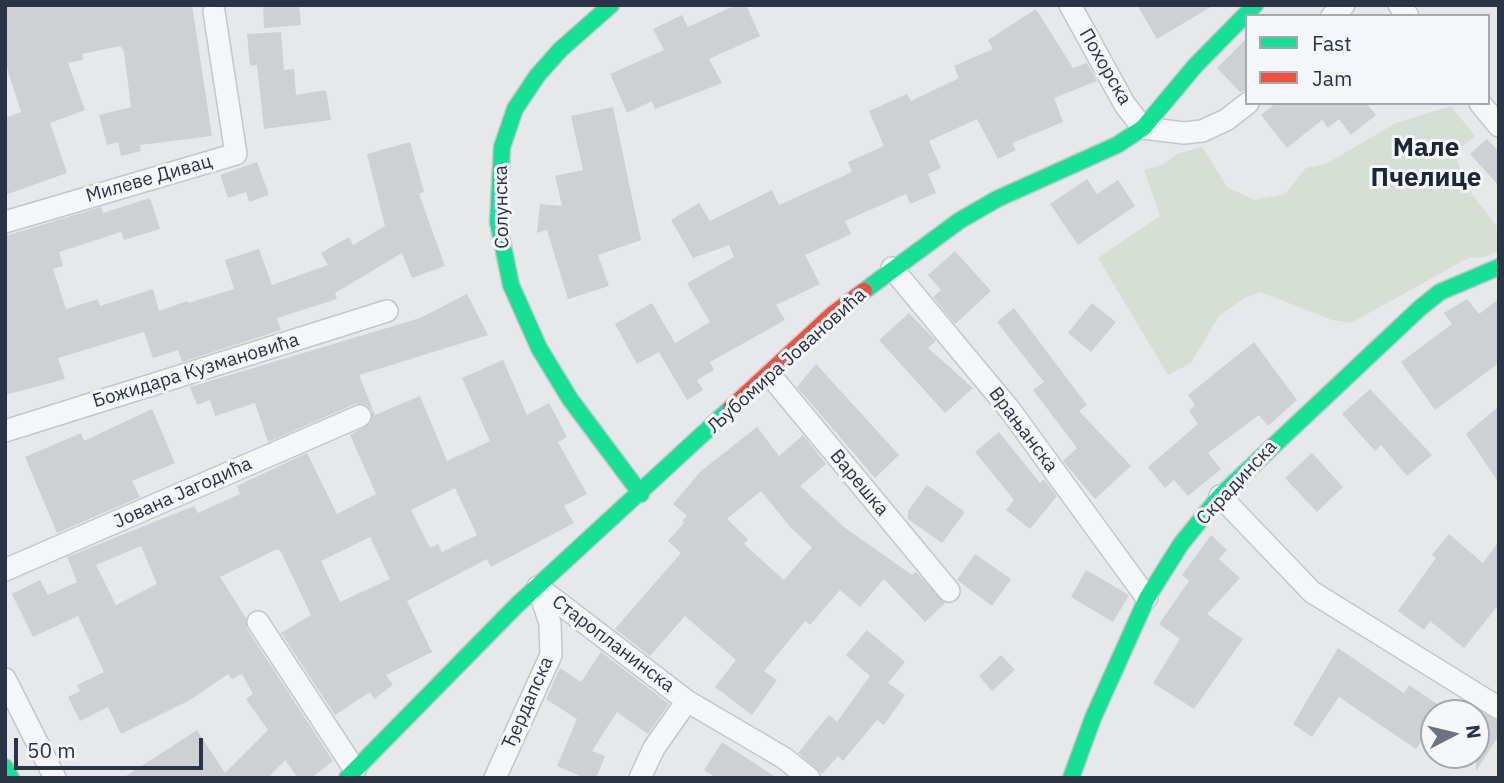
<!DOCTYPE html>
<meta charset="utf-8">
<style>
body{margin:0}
#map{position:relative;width:1504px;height:783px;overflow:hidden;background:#e6e8ea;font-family:"IBM Plex Sans",sans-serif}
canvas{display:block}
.frame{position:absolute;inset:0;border:7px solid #2b3445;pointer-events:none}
.legend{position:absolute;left:1245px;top:14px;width:245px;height:91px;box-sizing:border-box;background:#f4f6f9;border:2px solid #a4a8b1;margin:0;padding:9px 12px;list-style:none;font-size:21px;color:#2b3445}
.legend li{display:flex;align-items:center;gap:14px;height:35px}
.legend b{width:35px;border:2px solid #a4a8b1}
.north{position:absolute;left:1420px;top:699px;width:70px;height:70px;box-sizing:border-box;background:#f4f6f9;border:2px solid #a4a8b1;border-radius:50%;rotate:83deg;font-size:19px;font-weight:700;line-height:28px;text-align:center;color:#2b3445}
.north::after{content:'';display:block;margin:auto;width:24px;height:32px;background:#6c737f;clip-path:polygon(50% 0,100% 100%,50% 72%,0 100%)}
.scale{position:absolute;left:14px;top:738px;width:189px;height:32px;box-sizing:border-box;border:4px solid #2b3445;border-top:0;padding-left:9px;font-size:21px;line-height:24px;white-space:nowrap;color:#2b3445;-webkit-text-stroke:5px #f4f6f9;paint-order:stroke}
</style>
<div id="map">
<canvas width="1504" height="783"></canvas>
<div class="frame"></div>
<ul class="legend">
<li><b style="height:9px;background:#16e098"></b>Fast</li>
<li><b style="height:9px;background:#f24e42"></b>Jam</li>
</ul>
<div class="north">N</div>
<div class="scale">50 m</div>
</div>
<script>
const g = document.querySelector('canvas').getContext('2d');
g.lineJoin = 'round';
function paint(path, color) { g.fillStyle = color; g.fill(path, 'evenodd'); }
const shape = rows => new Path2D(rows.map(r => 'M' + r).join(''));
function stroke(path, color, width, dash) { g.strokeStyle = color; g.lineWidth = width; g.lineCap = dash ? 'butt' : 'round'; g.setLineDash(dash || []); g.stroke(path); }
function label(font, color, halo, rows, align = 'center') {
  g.font = font + ' "IBM Plex Sans",sans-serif'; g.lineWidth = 6; g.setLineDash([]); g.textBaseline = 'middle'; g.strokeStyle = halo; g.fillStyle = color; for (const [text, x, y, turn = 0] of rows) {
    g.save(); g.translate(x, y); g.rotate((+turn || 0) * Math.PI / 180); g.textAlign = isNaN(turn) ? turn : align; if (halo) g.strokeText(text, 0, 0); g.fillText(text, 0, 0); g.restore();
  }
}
paint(shape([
 [1451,106,1475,136,1454,153,1470,192,1499,229,1499,251,1483,257,1468,258,1351,323,1332,320,1261,292,1244,298,1219,316,1191,363,1168,375,1098,258,1160,216,1144,170,1164,164,1177,154,1202,147,1227,187,1254,200,1285,194,1306,168,1326,164,1396,123]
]), '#d6ded6');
paint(shape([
 [5,5,192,5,212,136,140,145,141,151,121,156,118,142,107,145,99,115,131,107,124,51,120,46,82,54,83,60,68,63,85,110,50,123,67,173,5,195,5,118,21,112,5,62],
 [263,5,299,5,301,25,264,28],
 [736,5,746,5,760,36,709,59,722,83,655,109,652,101,627,113,610,74,664,50,653,29,682,15,688,27],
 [1137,5,1214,5,1157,39],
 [1036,9,1073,68,1087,63,1097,81,1054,98,1063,122,1012,143,1016,150,998,159,977,119,929,141,941,168,928,174,936,193,910,204,906,194,845,221,851,234,805,255,820,284,776,305,785,320,710,362,714,370,697,380,703,390,687,400,659,352,637,364,615,324,652,303,675,343,710,322,687,283,734,257,729,245,693,258,671,220,699,203,710,221,772,190,779,205,852,172,848,162,884,146,869,111,907,94,911,101,959,78,954,66,993,49,988,40],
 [281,32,284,70,294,69,296,95,326,90,331,120,264,129,257,65,250,66,247,34],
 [1247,38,1247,90,1240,92,1217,68],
 [1276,103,1366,103,1376,115,1351,135,1339,119,1328,128,1322,120,1287,148,1261,115],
 [613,107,641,240,598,255,609,286,568,299,547,230,537,233,540,204,562,206,555,176,583,170,571,116],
 [1487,139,1499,152,1499,186,1470,154],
 [410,142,424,192,419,194,445,266,412,278,402,253,335,293,337,299,277,318,281,330,182,362,178,350,153,358,144,332,58,358,65,379,5,395,5,236,101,207,103,213,150,198,160,229,124,240,121,232,59,252,63,266,53,269,66,309,98,299,100,306,153,289,159,311,187,301,188,303,234,289,225,260,259,249,272,285,328,265,321,253,349,237,353,245,385,226,367,154],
 [257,162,269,195,249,202,246,192,228,198,220,175],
 [1087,179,1097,194,1118,180,1135,206,1078,245,1050,204],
 [955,251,991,291,955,324,933,297,941,290,928,275],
 [467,294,488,335,359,375,375,415,420,396,447,461,490,441,462,378,503,360,527,415,549,403,567,437,558,442,587,494,564,506,574,523,491,567,487,559,407,601,432,652,386,675,393,685,374,699,370,692,335,715,281,633,311,615,280,550,275,550,220,577,246,618,247,629,333,761,311,778,298,778,285,760,268,778,123,778,197,730,225,773,268,730,246,699,253,694,242,674,232,679,228,674,190,700,121,734,108,707,80,721,68,697,80,691,77,685,104,672,78,616,33,637,12,594,40,580,48,595,77,582,67,557,194,506,198,513,240,494,237,486,307,453,337,514,376,494,350,435,371,423,372,411,367,405,355,404,268,442,255,403,215,416,210,400,197,405,190,387,420,318],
 [455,488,477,535,442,552,438,544,430,548,411,510],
 [370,537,390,579,340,602,321,561],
 [141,546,157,584,116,605,96,565],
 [1467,299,1479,314,1499,299,1499,363,1435,410,1401,362,1452,324,1444,313],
 [1092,303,1116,322,1091,352,1068,333],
 [1014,308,1087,405,1079,411,1131,466,1095,499,1063,461,1077,448,1033,390,1044,382,997,322],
 [909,313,936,341,928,348,973,388,945,413,879,340],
 [1254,342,1297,400,1268,426,1259,415,1208,453,1221,469,1188,496,1174,480,1165,488,1148,467,1198,424,1189,411,1195,405,1188,395],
 [816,364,899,455,875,478,797,387],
 [1370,389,1432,455,1407,476,1381,445,1375,451,1342,414],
 [1499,406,1499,483,1466,434],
 [152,409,175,463,132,481,140,497,57,533,25,457,81,433,84,441],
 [757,427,779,456,803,435,826,464,800,486,844,527,912,575,916,572,945,603,925,622,884,579,860,607,840,590,810,625,805,621,764,671,777,680,752,715,715,687,736,660,685,616,650,656,615,629,681,553,668,541,684,523,682,521,687,516,673,504,701,471],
 [761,491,791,528,812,547,784,580,744,544,748,539,727,519],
 [999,432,1040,483,1044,479,1057,496,1030,529,1006,510,1014,500,975,452],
 [1312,453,1343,487,1317,512,1285,478],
 [927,485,965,512,942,543,908,519,908,511],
 [1449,534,1483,563,1499,541,1499,604,1464,648,1430,621,1424,630,1398,611,1436,558,1432,555],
 [1211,535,1227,550,1219,559,1240,578,1207,614,1243,639,1194,709,1153,683,1180,639,1159,624,1189,581,1182,575],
 [975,554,1011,579,992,606,957,580],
 [1086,570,1129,595,1113,622,1071,597],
 [867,630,905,662,888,683,905,695,884,725,877,720,843,761,838,756,822,774,798,753,829,715,837,722,870,676,846,655],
 [1338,648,1404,693,1409,685,1443,708,1440,713,1434,713,1434,722,1416,749,1339,697,1312,737,1293,724],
 [601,652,669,704,648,734,617,712,592,751,605,756,596,778,585,778,557,766,577,719,546,699,560,668,581,682],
 [1001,655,1015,670,992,691,979,676],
 [1476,709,1499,721,1499,735,1476,771],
 [722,742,777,778,717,778,704,770]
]), '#ced0d3');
const street = shape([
 [1070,5,1125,105,1143,128,1184,133,1202,131,1226,120,1248,103],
 [1399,5,1408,16],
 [1332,16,1344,5],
 [1480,103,1499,126],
 [5,222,236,154,214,12],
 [892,268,1010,410,1147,598],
 [770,375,949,591],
 [5,431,387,311],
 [1220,496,1312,592,1499,708],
 [5,570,360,416],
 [538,587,687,701,784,758,809,778],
 [258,622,355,770],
 [5,679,55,778],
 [495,778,551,655,550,623,538,587],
 [640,778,654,748,687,701]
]);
const fast = shape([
 [611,5,560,50,537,76,515,109,502,147,498,222,511,285,539,348,570,399,641,494],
 [864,291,959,221,997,199,1117,145,1143,128,1195,66,1255,5],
 [5,767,11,778],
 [347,778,517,605,731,408],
 [1071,778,1093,718,1147,598,1181,544,1220,496,1420,308,1440,292,1499,267]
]);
const jam = shape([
 [731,408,833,314,864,291]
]);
stroke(street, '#c4c6c8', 24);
stroke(fast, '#c4c6c8', 19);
stroke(jam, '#c4c6c8', 19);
stroke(street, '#f5f6f7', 21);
stroke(fast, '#16e098', 16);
stroke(jam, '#f24e42', 16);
label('19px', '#2b3445', '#f4f6f9', [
 ["Похорска",1105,67,60],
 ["Милеве Дивац",149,179,-16],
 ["Солунска",502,207,-91],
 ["Љубомира Јовановића",787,361,-42],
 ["Божидара Кузмановића",196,371,-17],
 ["Врањанска",1023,430,53],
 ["Варешка",859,483,50],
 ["Скрадинска",1237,483,-47],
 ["Јована Јагодића",183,493,-24],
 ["Старопланинска",613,644,37],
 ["Ђердапска",528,703,-66]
]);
label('bold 26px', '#1d2536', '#f4f6f9', [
 ["Мале",1426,148],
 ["Пчелице",1426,178]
]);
</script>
